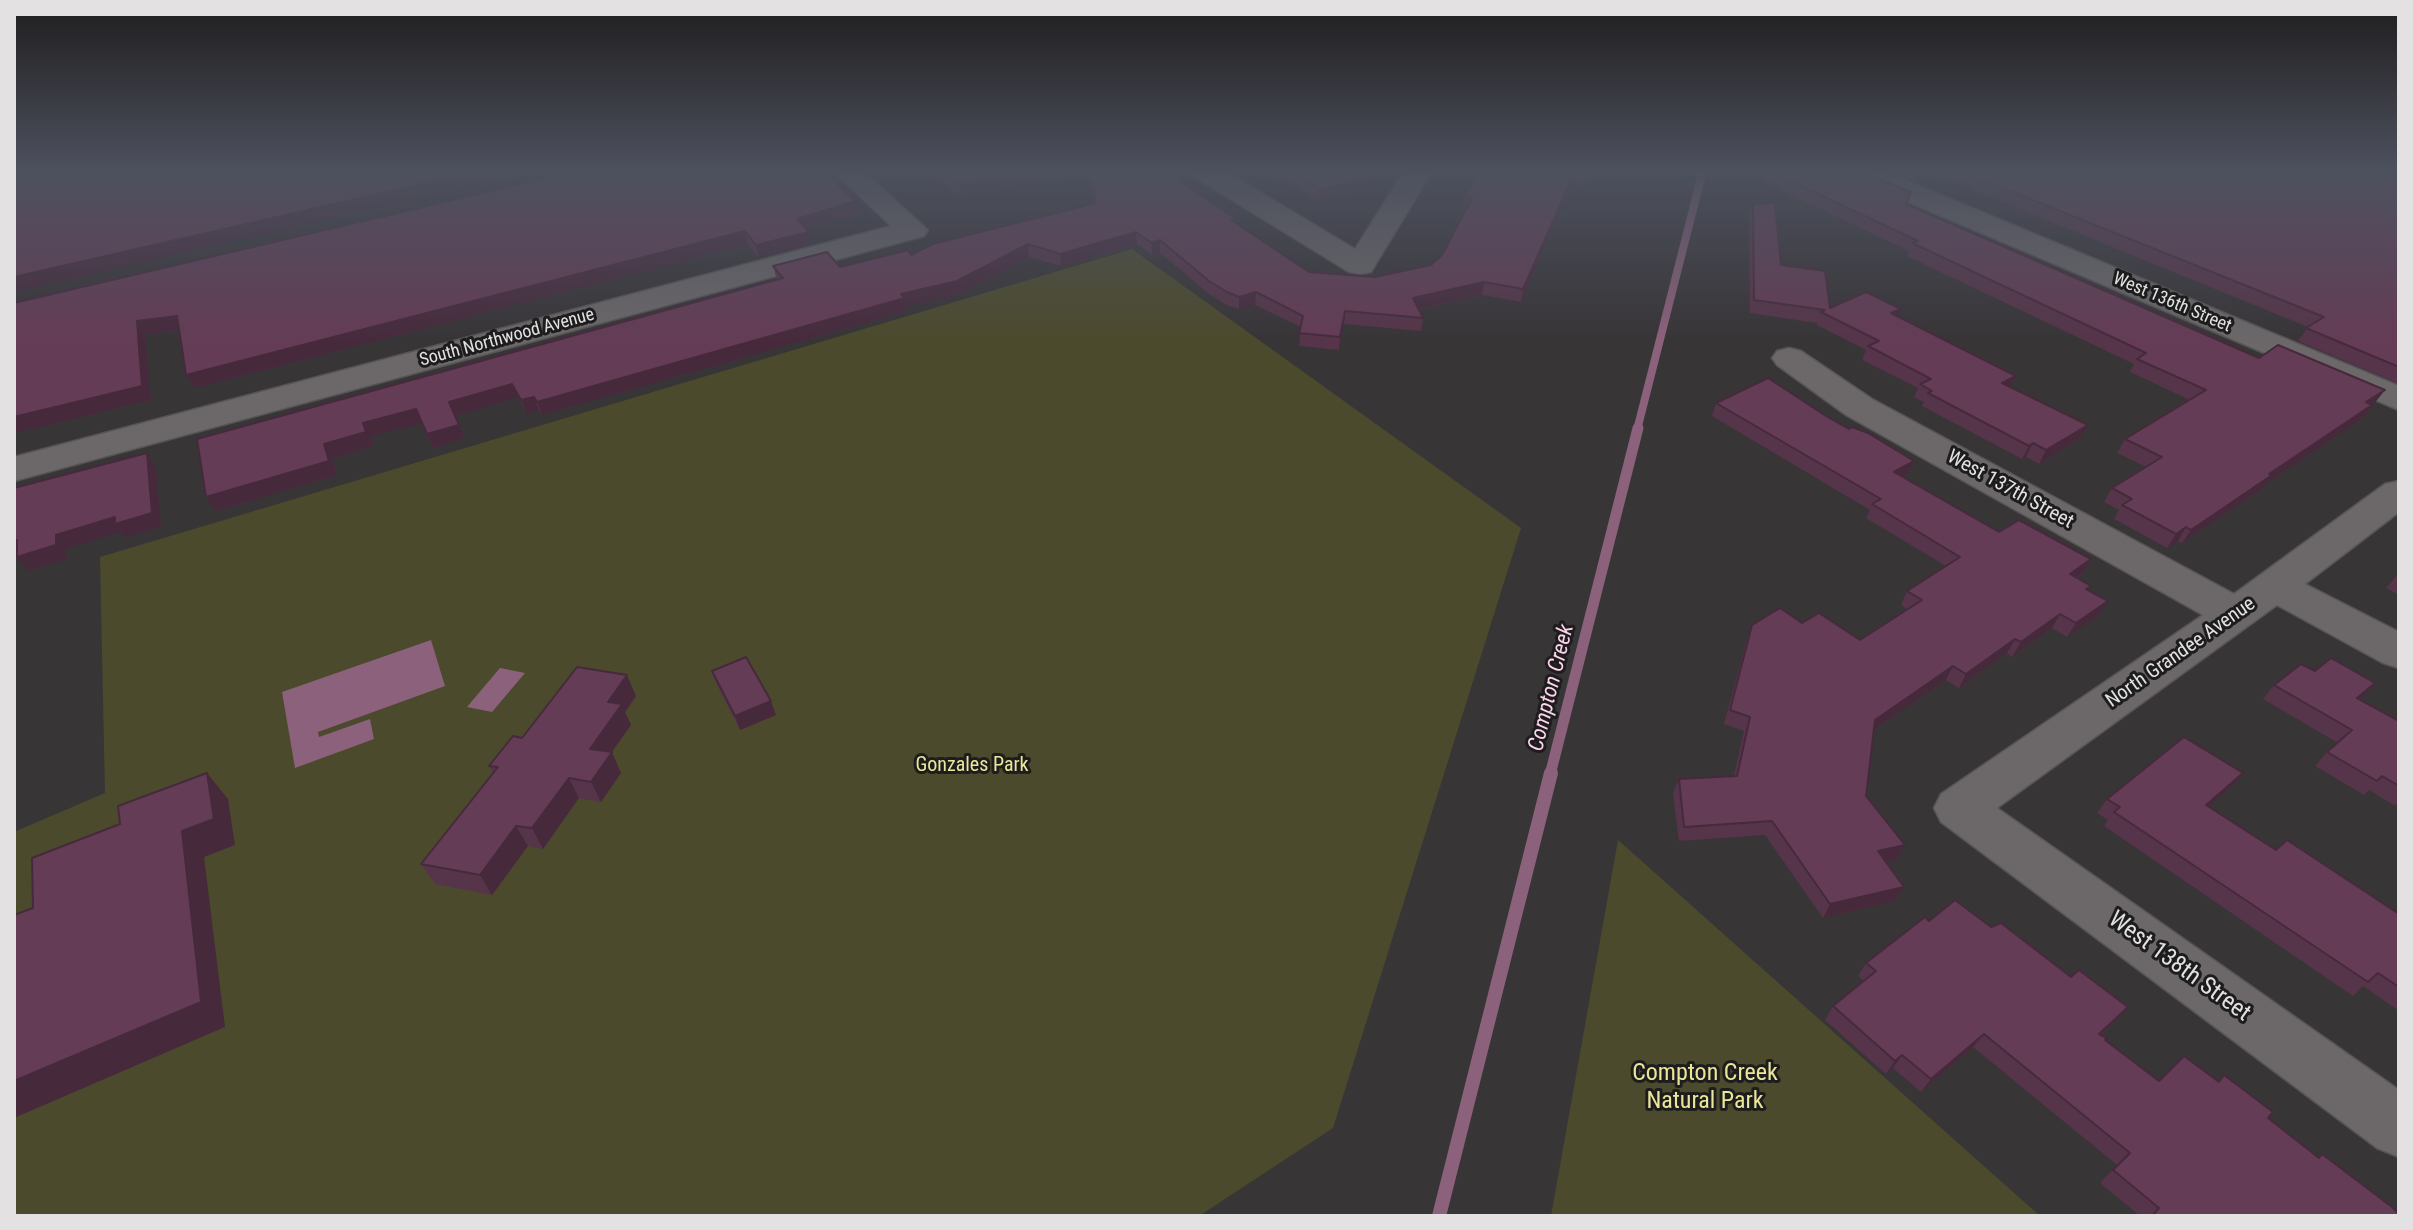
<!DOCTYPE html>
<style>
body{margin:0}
#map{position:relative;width:2413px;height:1230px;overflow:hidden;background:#383537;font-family:"Roboto Condensed",sans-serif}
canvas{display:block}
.frame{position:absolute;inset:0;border:16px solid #e3e1e2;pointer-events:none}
</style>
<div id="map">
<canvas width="2413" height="1230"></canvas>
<div class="frame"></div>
</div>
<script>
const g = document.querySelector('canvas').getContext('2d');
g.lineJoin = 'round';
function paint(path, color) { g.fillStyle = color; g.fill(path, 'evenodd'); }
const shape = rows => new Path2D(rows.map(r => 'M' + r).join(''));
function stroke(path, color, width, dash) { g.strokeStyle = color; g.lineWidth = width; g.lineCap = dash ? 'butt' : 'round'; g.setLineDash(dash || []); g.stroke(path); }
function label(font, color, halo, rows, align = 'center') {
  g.font = font + ' "Roboto Condensed",sans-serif'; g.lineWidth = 6; g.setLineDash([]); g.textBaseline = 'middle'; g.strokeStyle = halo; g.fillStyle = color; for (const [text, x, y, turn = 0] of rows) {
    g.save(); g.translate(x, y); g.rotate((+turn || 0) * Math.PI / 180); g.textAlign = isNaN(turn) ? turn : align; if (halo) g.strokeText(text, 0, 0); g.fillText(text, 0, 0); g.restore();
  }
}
paint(shape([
 [1132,249,1521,528,1333,1128,1199,1216,14,1216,14,832,105,793,100,557],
 [1618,840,2040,1216,1551,1216]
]), '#4c4a2c');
paint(shape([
 [431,640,445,686,318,732,319,737,370,719,374,739,295,768,282,692],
 [500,668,525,673,492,712,467,707]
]), '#8c617b');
stroke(shape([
 [1637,430,1703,170]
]), '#8c617b', 8);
stroke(shape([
 [1550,775,1638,428]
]), '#8c617b', 11);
stroke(shape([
 [1439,1216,1551,773]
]), '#8c617b', 14);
const minor = shape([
 [832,170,862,170,928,230,924,236,14,481,14,457,891,226,832,170],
 [1189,170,1223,170,1355,249,1405,170,1433,170,1371,272,1360,274,1349,272,1193,176,1189,170],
 [1843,170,1881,170,2399,386,2399,410,1847,176,1843,170],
 [1789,348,1801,351,1872,399,2234,594,2385,484,2399,481,2399,512,2305,584,2399,632,2399,668,2383,663,2277,605,1997,808,2399,1090,2399,1157,2377,1148,1941,822,1934,808,1941,794,2203,615,1846,415,1777,365,1772,358,1777,351,1789,348]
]);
stroke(minor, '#565455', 3);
paint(minor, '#6c686a');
paint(shape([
 [926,170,1162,170,1236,224,1309,272,1375,277,1431,265,1442,255,1466,209,1464,209,1465,197,1480,170,1589,170,1583,185,1572,183,1521,302,1482,295,1418,309,1423,318,1421,331,1344,324,1339,350,1299,346,1301,327,1255,305,1239,309,1227,305,1209,294,1160,253,1152,255,1137,244,1061,266,1029,257,959,294,906,306,907,311,542,415,539,410,527,414,518,397,455,416,465,438,433,448,422,423,370,436,373,446,332,458,337,475,215,511,206,497,777,280,773,266,840,267,911,255,1094,203,1087,171,961,196],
 [1267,170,1374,170,1359,192,1320,202],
 [1763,170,1857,170,1907,204,2259,358,2375,403,2372,405,2363,418,2266,484,2262,489,2182,543,2178,541,2167,548,2114,519,2119,510,2104,502,2112,488,2146,467,2117,453,2125,439,2190,400,2130,372,2134,364,1907,256,1909,251,1764,182,1767,171],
 [1888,170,1921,170,1916,181],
 [1924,170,2389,170,2399,173,2399,384,2298,341,2308,327],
 [1753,204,1781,265,1830,308,1898,317,2010,387,2080,438,2039,464,2026,457,2022,459,1922,406,1924,402,1914,397,1918,388,1862,360,1866,350,1817,325,1817,323,1750,313,1749,216],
 [857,214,806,229,811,244,759,258,748,244,195,388,186,375,179,330,145,334,151,400,14,433,14,303],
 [1716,403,1826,416,1849,429,1914,461,1908,474,1903,477,1999,532,2091,559,2083,573,2077,578,2089,591,2108,601,2099,615,2067,637,2052,628,2012,657,2007,653,1959,688,1946,680,1874,730,1866,796,1897,859,1885,862,1904,887,1895,901,1823,918,1765,835,1679,841,1673,793,1679,779,1734,776,1744,731,1724,724,1747,639,1752,625,1802,623,1860,640,1907,609,1901,605,1907,591,1946,566,1866,518,1870,510,1712,416],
 [2399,573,2399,595,2386,588],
 [712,671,776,715,740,730,717,685],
 [2315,671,2375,683,2360,700,2399,721,2399,801,2395,806,2369,790,2364,795,2315,766,2327,752,2338,743,2263,699,2274,685],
 [636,696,625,712,631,725,611,752,621,773,601,802,579,798,543,849,528,846,492,895,435,884,421,864,493,773,489,766,522,738],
 [2243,773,2231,787,2208,806,2276,850,2399,914,2399,1011,2363,986,2353,996,2104,826,2108,820,2097,813,2107,799],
 [1929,921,1991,927,2071,977,2128,1007,2101,1035,2105,1040,2159,1081,2218,1082,2224,1075,2268,1118,2319,1157,2322,1154,2396,1216,2140,1216,2100,1183,2117,1165,1973,1047,1921,1092,1893,1068,1886,1074,1825,1020,1833,1006,1864,981,1858,976,1866,963]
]), '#563449');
paint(shape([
 [483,170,539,170,14,292,14,277],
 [1033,170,1087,170,1087,171,961,196,960,184],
 [1367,170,1374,170,1359,192,1320,202,1321,190],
 [1575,171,1572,183,1521,302,1523,289],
 [855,201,857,214,800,231,797,219],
 [745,231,748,244,195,388,186,375],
 [809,232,811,244,759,258,756,245],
 [1136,232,1137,244,1061,266,1060,254],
 [1160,240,1160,253,1152,255,1152,243],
 [1028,244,1029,257,959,294,906,306,907,311,542,415,537,402,901,294],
 [1484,282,1482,295,1411,310,1413,298],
 [1256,292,1255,305,1239,309,1239,297],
 [1901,309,1896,321,1891,313],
 [1345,311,1344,324,1339,350,1340,337],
 [177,316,185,329,145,334,151,400,14,433,14,417,137,321],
 [2016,376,2009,389,2002,383],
 [512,384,518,397,455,416,465,438,433,448,427,434,449,402],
 [2385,390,2363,418,2266,484,2262,489,2182,543,2191,530],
 [534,397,539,410,527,414,521,400],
 [416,409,423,423,370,436,373,446,332,458,337,475,215,511,206,497,324,444,363,423],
 [2088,425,2080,438,2039,464,2046,450],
 [2033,443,2026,457,2022,459,2029,446],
 [147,453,156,467,161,527,125,537,121,532,66,549,67,559,28,571,18,558,14,559,14,541,56,535],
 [1914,461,1908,474,1888,486,1894,472],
 [2186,527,2178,541,2167,548,2176,534],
 [2091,559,2083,573,2061,588,2070,574],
 [2108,601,2099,615,2067,637,2076,623],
 [2060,614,2052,628,2012,657,2021,642],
 [2015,639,2007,653,1959,688,1966,674],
 [1953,666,1946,680,1868,734,1875,720],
 [627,675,636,696,625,712,631,725,609,756,612,752,621,773,601,802,591,782,590,749,608,702],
 [2375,683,2363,697,2345,712,2357,698],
 [771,701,776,715,740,730,735,716],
 [207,773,228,799,235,845,204,857,225,1027,14,1118,14,1081,182,831],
 [2243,773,2231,787,2194,819,2206,805],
 [569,778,579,798,543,849,532,828],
 [516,826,528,846,492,895,480,875],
 [1905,845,1897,859,1870,865,1878,851],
 [1904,887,1895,901,1823,918,1830,904],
 [2128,1007,2116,1020,2087,1047,2099,1034],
 [1984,1034,1973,1047,1921,1092,1931,1079],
 [1902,1055,1893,1068,1886,1074,1895,1061]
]), '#462a3c');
const building = shape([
 [43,170,483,170,14,277,14,176,43,170],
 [581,170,821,170,855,201,797,219,809,232,756,245,745,231,186,375,177,316,137,321,142,386,14,417,14,303,581,170],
 [940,170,1033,170,960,184,940,170],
 [1089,170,1162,170,1236,219,1231,220,1309,272,1375,277,1431,265,1442,255,1472,198,1465,197,1480,170,1587,170,1586,173,1575,171,1523,289,1484,282,1413,298,1423,318,1345,311,1340,337,1299,333,1303,316,1256,292,1239,297,1227,292,1209,281,1160,240,1152,243,1136,232,1060,254,1028,244,957,281,901,294,905,298,537,402,534,397,521,400,512,384,449,402,459,425,427,434,416,409,363,423,366,432,324,444,329,461,206,497,197,439,783,278,773,266,827,252,840,267,908,250,911,255,933,244,1096,203,1089,170],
 [1287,170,1367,170,1360,180,1321,190,1287,170],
 [1767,170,1857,170,1911,192,1906,204,2259,358,2278,345,2385,390,2366,402,2372,405,2269,474,2272,475,2191,530,2186,527,2176,534,2122,505,2132,499,2112,488,2162,457,2125,439,2206,390,2137,359,2146,353,1912,243,1918,241,1767,170],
 [1958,170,2389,170,2399,173,2399,367,2306,328,2324,317,1958,170],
 [1775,203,1781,265,1825,271,1830,308,1866,292,1901,309,1891,313,2016,376,2002,383,2088,425,2046,450,2033,443,2029,446,1928,393,1932,391,1920,384,1931,379,1868,346,1879,341,1821,312,1825,310,1754,300,1753,204,1775,203],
 [1768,378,1826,416,1849,429,1852,427,1868,433,1914,461,1894,472,1999,532,2019,520,2091,559,2070,574,2091,586,2086,589,2108,601,2076,623,2060,614,2021,642,2015,639,1966,674,1953,666,1875,720,1866,796,1905,845,1878,851,1904,887,1830,904,1772,821,1684,827,1679,779,1737,776,1750,717,1730,710,1752,625,1780,608,1802,623,1819,613,1860,640,1922,600,1907,591,1960,557,1872,504,1881,499,1716,403,1768,378],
 [147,453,152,513,115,524,115,517,56,535,56,545,17,557,17,540,14,541,14,488,147,453],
 [746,657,771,701,735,716,712,671,746,657],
 [2331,658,2375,683,2357,698,2399,721,2399,786,2382,776,2377,781,2327,752,2352,730,2274,685,2301,664,2315,671,2331,658],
 [577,667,627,675,608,702,622,704,590,749,612,752,591,782,569,778,532,828,516,826,480,875,421,864,498,767,489,766,513,736,522,738,577,667],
 [2184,737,2243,773,2206,805,2276,850,2287,840,2399,914,2399,987,2378,973,2368,982,2114,812,2120,807,2107,799,2184,737],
 [207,773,214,819,182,831,201,1002,14,1081,14,915,33,908,32,858,120,824,118,806,207,773],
 [1955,900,1991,927,2001,923,2071,977,2079,970,2128,1007,2099,1034,2107,1038,2105,1040,2159,1081,2184,1056,2219,1082,2224,1075,2273,1112,2268,1118,2319,1158,2322,1154,2392,1207,2398,1213,2396,1216,2152,1216,2159,1208,2113,1170,2130,1153,1984,1034,1931,1079,1902,1055,1895,1061,1833,1006,1876,971,1866,963,1925,917,1929,921,1955,900]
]);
paint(building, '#643c55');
stroke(building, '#462a3c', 2);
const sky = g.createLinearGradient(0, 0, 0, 342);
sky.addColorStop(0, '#1f1d1e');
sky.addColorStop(0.5, '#4d515e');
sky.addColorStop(1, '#4d515e00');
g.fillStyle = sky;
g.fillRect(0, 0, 2413, 342);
label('18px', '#e3e1e2', '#1e1d1e', [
 ["West 136th Street",2172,303,23],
 ["South Northwood Avenue",507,338,-15]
]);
label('20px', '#e3e1e2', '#1e1d1e', [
 ["West 137th Street",2010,490,29],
 ["North Grandee Avenue",2181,653,-35]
]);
label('20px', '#ebe69a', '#1e1d1e', [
 ["Gonzales Park",972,766]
]);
label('italic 22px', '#fed3ec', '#1e1d1e', [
 ["Compton Creek",1552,688,-76]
]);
label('24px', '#e3e1e2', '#1e1d1e', [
 ["West 138th Street",2179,967,36]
]);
label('24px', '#ebe69a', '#1e1d1e', [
 ["Compton Creek",1705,1074],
 ["Natural Park",1705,1102]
]);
</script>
